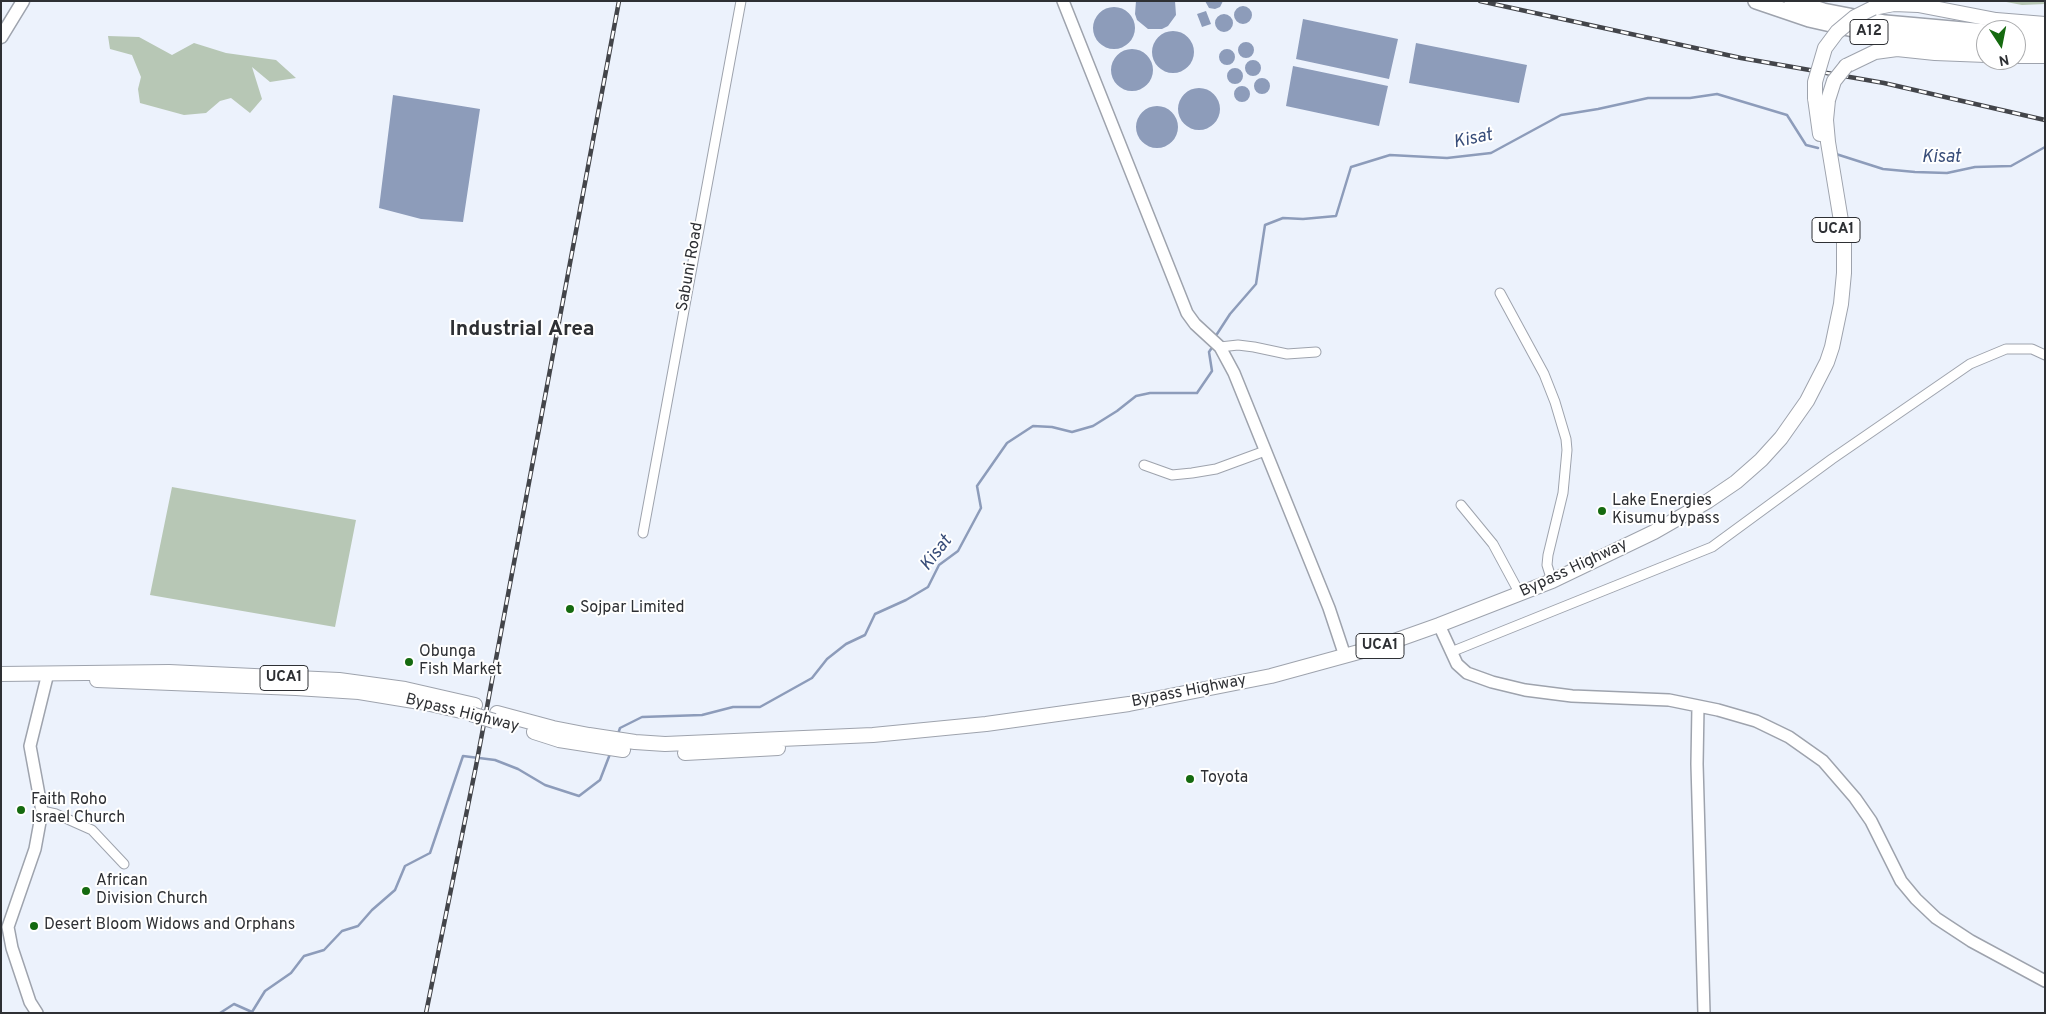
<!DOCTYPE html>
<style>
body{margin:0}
#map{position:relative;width:2046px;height:1014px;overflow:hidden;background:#ecf2fc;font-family:Overpass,sans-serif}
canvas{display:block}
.frame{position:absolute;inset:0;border:2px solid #2e3034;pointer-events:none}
.north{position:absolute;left:1976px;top:20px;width:50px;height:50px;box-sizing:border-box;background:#fff;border:1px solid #abacae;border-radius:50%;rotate:169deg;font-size:14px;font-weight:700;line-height:20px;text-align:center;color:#2e3034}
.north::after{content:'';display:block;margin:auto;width:18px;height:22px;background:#156a0f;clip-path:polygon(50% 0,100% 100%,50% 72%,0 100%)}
</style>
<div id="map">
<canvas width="2046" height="1014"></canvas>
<div class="frame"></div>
<div class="north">N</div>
</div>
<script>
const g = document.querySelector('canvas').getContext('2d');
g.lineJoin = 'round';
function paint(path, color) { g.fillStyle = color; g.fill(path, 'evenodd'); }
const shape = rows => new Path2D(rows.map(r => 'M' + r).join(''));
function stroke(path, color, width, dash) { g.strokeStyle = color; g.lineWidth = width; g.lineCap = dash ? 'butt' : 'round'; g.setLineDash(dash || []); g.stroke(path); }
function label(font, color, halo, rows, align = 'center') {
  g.font = font + ' Overpass,sans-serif'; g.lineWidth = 4; g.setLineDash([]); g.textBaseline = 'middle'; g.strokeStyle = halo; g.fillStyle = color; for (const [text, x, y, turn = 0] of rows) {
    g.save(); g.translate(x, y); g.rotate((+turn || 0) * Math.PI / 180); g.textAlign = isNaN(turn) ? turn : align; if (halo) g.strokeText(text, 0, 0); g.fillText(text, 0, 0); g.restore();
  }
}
paint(shape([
 [2001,1,2045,1,2045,4,2022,5],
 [108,36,139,37,172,55,194,43,226,53,276,60,296,78,270,82,252,67,262,99,250,113,231,98,220,101,206,113,184,115,140,103,138,89,141,77,132,55,110,49],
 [172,487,356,520,335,627,150,595]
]), '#b7c7b5');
paint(shape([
 [1136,1,1175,1,1176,15,1168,26,1162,29,1148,29,1137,20,1135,14],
 [1205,1,1223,1,1220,7,1215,9,1209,8],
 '1234 15a9 9 0 1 1 18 0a9 9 0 1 1-18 0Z',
 '1093 28a21 21 0 1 1 42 0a21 21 0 1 1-42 0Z',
 [1206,11,1211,24,1202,27,1197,14],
 '1215 23a9 9 0 1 1 18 0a9 9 0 1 1-18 0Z',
 [1303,19,1398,39,1389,79,1296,59],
 '1152 52a21 21 0 1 1 42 0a21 21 0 1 1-42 0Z',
 '1238 50a8 8 0 1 1 16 0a8 8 0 1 1-16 0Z',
 [1416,43,1527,65,1519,103,1409,83],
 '1111 70a21 21 0 1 1 42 0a21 21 0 1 1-42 0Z',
 '1219 57a8 8 0 1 1 16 0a8 8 0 1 1-16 0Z',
 '1245 68a8 8 0 1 1 16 0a8 8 0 1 1-16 0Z',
 [1293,66,1388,86,1379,126,1286,106],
 '1227 76a8 8 0 1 1 16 0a8 8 0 1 1-16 0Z',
 '1254 86a8 8 0 1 1 16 0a8 8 0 1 1-16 0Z',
 '1234 94a8 8 0 1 1 16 0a8 8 0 1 1-16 0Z',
 '1178 109a21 21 0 1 1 42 0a21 21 0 1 1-42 0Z',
 [393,95,480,109,463,222,421,219,379,208],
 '1136 127a21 21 0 1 1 42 0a21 21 0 1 1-42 0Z'
]), '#8d9cba');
stroke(shape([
 [1836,154,1883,169,1915,172,1947,173,1975,167,2011,166,2045,147],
 [1217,334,1230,314,1256,284,1265,225,1283,218,1303,219,1336,216,1351,167,1390,155,1447,158,1491,153,1561,115,1598,109,1648,98,1690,98,1717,94,1787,115,1806,145,1818,148],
 [618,734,620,728,642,717,702,715,733,707,760,707,812,678,827,659,846,644,865,635,875,614,906,600,928,587,939,565,958,551,981,508,977,486,1007,443,1033,426,1052,427,1072,432,1093,426,1117,411,1136,396,1150,393,1197,393,1212,371,1209,352,1211,349],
 [220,1013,234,1004,252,1012,265,991,291,973,304,956,324,950,342,931,358,926,372,910,395,890,405,866,430,853,463,756,495,760,518,769,545,785,579,796,600,780,610,754]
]), '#8d9cba', 2.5);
const minor = shape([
 [1500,293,1544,374,1555,402,1566,439,1567,450,1563,493,1548,555,1547,565,1552,581],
 [1220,347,1238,345,1254,347,1287,354,1316,352],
 [1144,465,1172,475,1192,473,1216,469,1265,451],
 [1461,505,1493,544,1520,594],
 [643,533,741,1],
 [1451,652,1712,547,1832,459,1970,364,2006,349,2032,349,2045,355],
 [42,811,56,814,92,830,124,864]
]);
const tertiary = shape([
 [1063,1,1187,313,1195,324,1220,347,1234,373,1329,608,1345,656],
 [1439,625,1457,664,1467,673,1492,682,1525,690,1572,696,1669,700,1718,710,1756,721,1789,737,1823,761,1855,798,1871,821,1901,881,1916,899,1936,918,1971,941,2045,981],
 [1698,706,1697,764,1704,1013],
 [37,1013,30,1002,12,948,8,927,35,849,42,811,30,746,48,673]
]);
const secondary = shape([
 [1,37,23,1]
]);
const primary = shape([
 [1873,8,1894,4,1918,5,1996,20,2045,24],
 [2016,56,2045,56],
 [1846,66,1875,52,1897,49,1935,53,1986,55],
 [1815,98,1820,134],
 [1,674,169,672,339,680,405,689,475,705],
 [97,680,296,688,359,692,426,703,461,711],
 [497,713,553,728,589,735,635,742,665,744,873,735,986,724,1129,704,1271,676,1377,647,1439,625,1552,581,1654,532,1708,501,1736,482,1761,460,1781,438,1807,401,1827,362,1832,347,1841,304,1844,273,1844,239,1828,142,1826,120,1828,100],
 [534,732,559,740,623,750],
 [685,753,778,748]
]);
const trunk = shape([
 [1756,1,1809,19,1862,31,1903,38,1986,46],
 [1792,1,1823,11,1885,23,1986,32],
 [2016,34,2045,35],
 [2016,47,2045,48]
]);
stroke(minor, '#9ea3ad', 11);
stroke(tertiary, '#9ea3ad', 14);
stroke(secondary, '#9ea3ad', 15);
stroke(primary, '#9ea3ad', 16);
stroke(trunk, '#9ea3ad', 18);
stroke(minor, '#fff', 9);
stroke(tertiary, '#fff', 11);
stroke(secondary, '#fff', 12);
stroke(primary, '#fff', 14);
stroke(trunk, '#fff', 15);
const rail = shape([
 [1480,1,1741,58,1884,83,2045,120],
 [426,1013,476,766,619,1]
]);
stroke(rail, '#43454a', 4.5);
stroke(rail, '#fff', 2.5, [8]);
const primaryBridge = shape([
 [1815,98,1815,82,1825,48,1837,32,1855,17,1873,8],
 [1828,100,1834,81,1846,66],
 [471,714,494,721]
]);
stroke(primaryBridge, '#9ea3ad', 16, []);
stroke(primaryBridge, '#fff', 14);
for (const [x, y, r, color] of [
 [1602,511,5,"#156a0f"],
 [570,609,5,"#156a0f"],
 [409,662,5,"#156a0f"],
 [1190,779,5,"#156a0f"],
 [21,810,5,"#156a0f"],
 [86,891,5,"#156a0f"],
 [34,926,5,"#156a0f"]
]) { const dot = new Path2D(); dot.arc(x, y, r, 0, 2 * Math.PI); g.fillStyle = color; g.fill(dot); stroke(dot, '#fff', 2); }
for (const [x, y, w] of [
 [1869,32,38],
 [1836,230,48],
 [1380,646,48],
 [284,678,48]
]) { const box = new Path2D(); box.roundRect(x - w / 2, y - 12.5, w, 25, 4); g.fillStyle = '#fff'; g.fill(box); stroke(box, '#2e3034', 1); }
label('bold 15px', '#2e3034', null, [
 ["A12",1869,32],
 ["UCA1",1836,230],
 ["UCA1",1380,646],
 ["UCA1",284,678]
]);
label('16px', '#2e3034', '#fff', [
 ["Sabuni Road",691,267,-80],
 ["Bypass Highway",1574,569,-25],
 ["Bypass Highway",1189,692,-11],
 ["Bypass Highway",462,714,14]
]);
label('16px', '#2e3034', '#fff', [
 ["Lake Energies",1612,502],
 ["Kisumu bypass",1612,520],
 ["Sojpar Limited",580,609],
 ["Obunga",419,653],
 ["Fish Market",419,671],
 ["Toyota",1200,779],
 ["Faith Roho",31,801],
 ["Israel Church",31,819],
 ["African",96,882],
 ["Division Church",96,900],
 ["Desert Bloom Widows and Orphans",44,926]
], 'left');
label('italic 18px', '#384d79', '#fff', [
 ["Kisat",1473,140,-12],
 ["Kisat",1941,158],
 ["Kisat",937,554,-52]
]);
label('bold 21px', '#2e3034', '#fff', [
 ["Industrial Area",522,331]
]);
</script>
